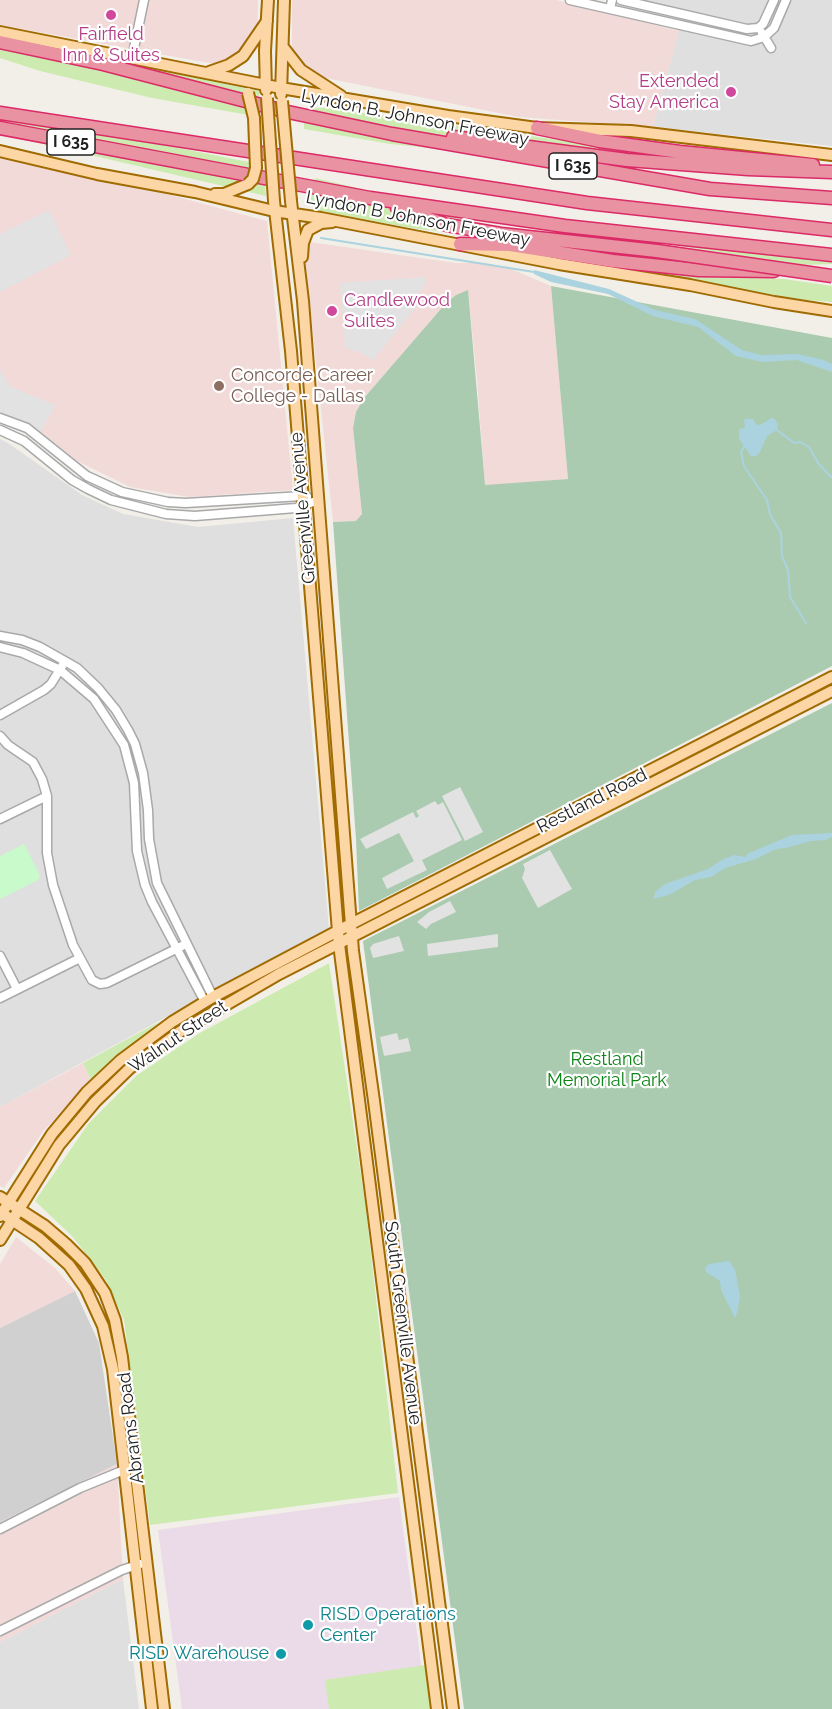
<!DOCTYPE html>
<style>
body{margin:0}
canvas{display:block;background:#f2efe9}
</style>
<canvas width="832" height="1709"></canvas>
<script>
const g = document.querySelector('canvas').getContext('2d');
g.lineJoin = 'round';
function paint(path, color) { g.fillStyle = color; g.fill(path, 'evenodd'); }
const shape = rows => new Path2D(rows.map(r => 'M' + r).join(''));
function stroke(path, color, width, dash) { g.strokeStyle = color; g.lineWidth = width; g.lineCap = dash ? 'butt' : 'round'; g.setLineDash(dash || []); g.stroke(path); }
function label(font, color, halo, rows, align = 'center') {
  g.font = font + ' Raleway,sans-serif'; g.lineWidth = 4.5; g.setLineDash([]); g.textBaseline = 'middle'; g.strokeStyle = halo; g.fillStyle = color; for (const [text, x, y, turn = 0] of rows) {
    g.save(); g.translate(x, y); g.rotate((+turn || 0) * Math.PI / 180); g.textAlign = isNaN(turn) ? turn : align; if (halo) g.strokeText(text, 0, 0); g.fillText(text, 0, 0); g.restore();
  }
}
paint(shape([
 [644,0,832,0,832,146,653,127,684,10],
 [0,439,8,443,82,495,123,514,198,527,293,518,329,929,0,1107],
 [123,1579,139,1709,0,1709,0,1642]
]), '#e0dfdf');
paint(shape([
 [0,0,258,0,257,43,231,67,0,25],
 [292,0,556,0,679,31,653,127,518,117,311,75,292,51],
 [0,149,267,221,293,490,189,497,130,487,77,461,41,432,0,414],
 [303,241,456,263,485,263,509,268,551,286,568,479,485,486,477,380,468,290,446,303,364,398,356,412,353,428,362,514,356,521,333,522],
 [83,1063,92,1082,44,1130,4,1188,0,1186,0,1107],
 [16,1237,55,1268,75,1291,0,1328,0,1264],
 [117,1464,123,1579,0,1642,0,1522]
]), '#f2dad9');
paint(shape([
 [399,1497,427,1709,182,1709,158,1530]
]), '#ebdbe8');
paint(shape([
 [75,1291,99,1343,117,1464,0,1522,0,1328]
]), '#d0d0d0');
paint(shape([
 [0,37,259,91,260,117,152,98,40,71,0,58],
 [322,107,710,161,553,160,390,144,304,129,304,114,311,109],
 [0,112,263,165,266,196,0,134],
 [315,178,374,192,477,224,561,243,558,247,491,236,417,229,318,211,311,205,309,196],
 [660,243,803,257,832,262,832,264,802,265],
 [572,261,716,277,784,279,832,286,832,302,805,300],
 [329,963,365,1202,398,1493,150,1525,124,1320,106,1280,72,1236,35,1201,89,1123,136,1076,198,1034],
 [159,1022,92,1082,83,1063],
 [425,1665,431,1709,329,1709,325,1680]
]), '#cdebb0');
paint(shape([
 [551,286,832,338,832,666,359,911,356,839,333,522,356,521,362,514,353,428,356,412,364,398,446,303,456,295,468,290,485,485,568,479],
 [832,703,832,1709,464,1709,363,941]
]), '#aacbaf');
paint(shape([
 [24,844,40,875,38,880,0,899,0,856]
]), '#c8facc');
paint(shape([
 [49,210,71,255,0,292,0,234],
 [425,277,425,285,412,302,417,306,373,360,362,353,345,348,340,283],
 [0,369,9,386,55,405,41,432,0,414],
 [460,787,483,832,465,841,442,796],
 [435,801,438,805,443,802,462,840,422,860,427,870,387,889,382,878,414,861,399,833,366,849,360,839,413,812,416,818,419,816,416,811],
 [550,850,572,889,538,908,522,878,525,869,523,864],
 [450,901,456,912,431,924,426,929,417,922,429,912],
 [498,934,498,947,428,956,427,944],
 [399,936,404,951,373,958,370,948,373,944],
 [397,1033,399,1040,408,1038,411,1051,384,1056,380,1037]
]), '#e2e2e2');
paint(shape([
 [534,270,609,289,655,310,695,319,742,350,761,355,797,354,824,360,832,364,832,372,797,360,762,362,736,356,698,327,653,316,608,294,551,282,534,274],
 [772,418,775,419,778,424,777,430,767,436,760,452,756,456,751,456,739,439,739,429,745,428,744,419,753,419,756,424,760,425],
 [832,833,832,837,825,840,810,841,786,848,776,849,756,859,725,868,711,877,695,880,669,895,653,899,656,891,665,884,708,869,722,860,734,855,746,857,747,854,792,835],
 [729,1261,735,1269,740,1296,737,1313,735,1318,721,1290,720,1281,706,1272,705,1268,709,1264]
]), '#aad3df');
stroke(shape([
 [321,238,534,272],
 [777,430,794,443,800,442,809,447,818,463,832,478],
 [745,445,741,452,744,466,767,500,770,514,781,533,782,556,788,570,790,597,806,623]
]), '#aad3df', 2);
const minor = shape([
 [570,0,751,41,764,37,774,28,786,0],
 [621,0,747,29,758,28,763,24,774,0],
 [610,9,612,0],
 [762,33,771,48],
 [132,58,144,0],
 [0,418,27,428,87,476,122,492,168,502,186,503,302,496,307,497],
 [0,430,24,441,72,480,88,489,111,500,166,514,195,516,296,508,319,500],
 [0,636,22,640,40,647,77,668,98,688,116,710,128,730,135,744,143,773,148,810,149,839,157,883,213,997],
 [0,647,23,653,60,670,94,699,124,745,134,783,137,851,145,885,152,902,205,1002],
 [0,715,44,690,51,684,62,666],
 [0,736,8,745,33,762,42,779,47,796,47,853,53,885,73,945,92,980,100,984,107,983,182,946],
 [0,819,47,796],
 [0,956,17,989],
 [0,998,80,958],
 [0,1529,80,1488,129,1468],
 [0,1631,122,1570,140,1564]
]);
const major = shape([
 [0,32,281,88,448,116,537,128,631,131,832,155],
 [283,47,301,70,341,96],
 [209,72,229,65,243,56,267,21],
 [266,90,265,51,268,0],
 [281,94,284,0],
 [0,151,97,174,195,192,274,211,321,218,559,264,690,285,774,302,832,311],
 [215,194,224,194,248,184],
 [274,201,291,351,339,944,437,1709],
 [291,201,303,301,353,951,374,1101,453,1709],
 [302,257,303,243,308,230,321,223,332,222],
 [0,1197,45,1226,66,1244,85,1263,105,1293,115,1320,122,1357,164,1709],
 [0,1216,52,1134,87,1092,121,1060,172,1022,213,997,351,924,832,677],
 [6,1216,39,1238,69,1265,86,1289,103,1326,113,1369,152,1709],
 [0,1240,59,1145,95,1102,130,1068,181,1031,279,974,832,691]
]);
const highway = shape([
 [0,42,103,64,288,112,392,134,710,189,832,198],
 [0,113,587,203,832,230],
 [0,128,370,198,565,226,832,255],
 [537,128,600,141,680,152,813,165],
 [453,137,627,160,748,169,832,172],
 [397,208,447,225,501,234,657,251],
 [460,244,510,245,613,261,699,270,774,271]
]);
stroke(minor, '#a9a9a9', 11);
stroke(major, '#a06b00', 14);
stroke(highway, '#dc2a67', 15);
stroke(minor, '#fff', 8);
stroke(major, '#fcd6a4', 10);
stroke(highway, '#e892a2', 12);
const majorBridge = shape([
 [248,93,254,118,256,168,253,179,248,184],
 [267,98,274,201],
 [282,101,291,201]
]);
const highwayBridge = shape([
 [657,251,832,276]
]);
stroke(majorBridge, '#a06b00', 14, []);
stroke(highwayBridge, '#dc2a67', 15, []);
stroke(majorBridge, '#fcd6a4', 10);
stroke(highwayBridge, '#e892a2', 12);
for (const [x, y, r, color] of [
 [111,15,6,"#d1479c"],
 [731,92,6,"#d1479c"],
 [332,311,6,"#d1479c"],
 [219,386,6,"#8d6e63"],
 [308,1625,6,"#0f9aa8"],
 [281,1654,6,"#0f9aa8"]
]) { const dot = new Path2D(); dot.arc(x, y, r, 0, 2 * Math.PI); g.fillStyle = color; g.fill(dot); stroke(dot, '#fff', 2); }
for (const [x, y, w] of [
 [71,142,48],
 [573,166,48]
]) { const box = new Path2D(); box.roundRect(x - w / 2, y - 13, w, 26, 4.5); g.fillStyle = '#fff'; g.fill(box); stroke(box, '#222', 1.5); }
label('bold 16px', '#222', null, [
 ["I 635",71,142],
 ["I 635",573,166]
]);
label('18px', '#b23c85', '#fff', [
 ["Fairfield",111,35],
 ["Inn & Suites",111,56],
 ["Extended",719,82,"right"],
 ["Stay America",719,103,"right"],
 ["Candlewood",344,301,"left"],
 ["Suites",344,322,"left"]
]);
label('18px', '#222', '#fff', [
 ["Lyndon B. Johnson Freeway",415,118,11],
 ["Lyndon B Johnson Freeway",418,219,11],
 ["Greenville Avenue",303,508,-95],
 ["Restland Road",592,801,-27],
 ["Walnut Street",178,1037,-34],
 ["South Greenville Avenue",403,1323,83],
 ["Abrams Road",131,1428,-97]
]);
label('18px', '#785e54', '#fff', [
 ["Concorde Career",231,376],
 ["College - Dallas",231,397]
], 'left');
label('18px', '#0c8416', '#fff', [
 ["Restland",607,1060],
 ["Memorial Park",607,1081]
]);
label('18px', '#0d838f', '#fff', [
 ["RISD Operations",320,1615],
 ["Center",320,1636],
 ["RISD Warehouse",269,1654,"right"]
], 'left');
</script>
